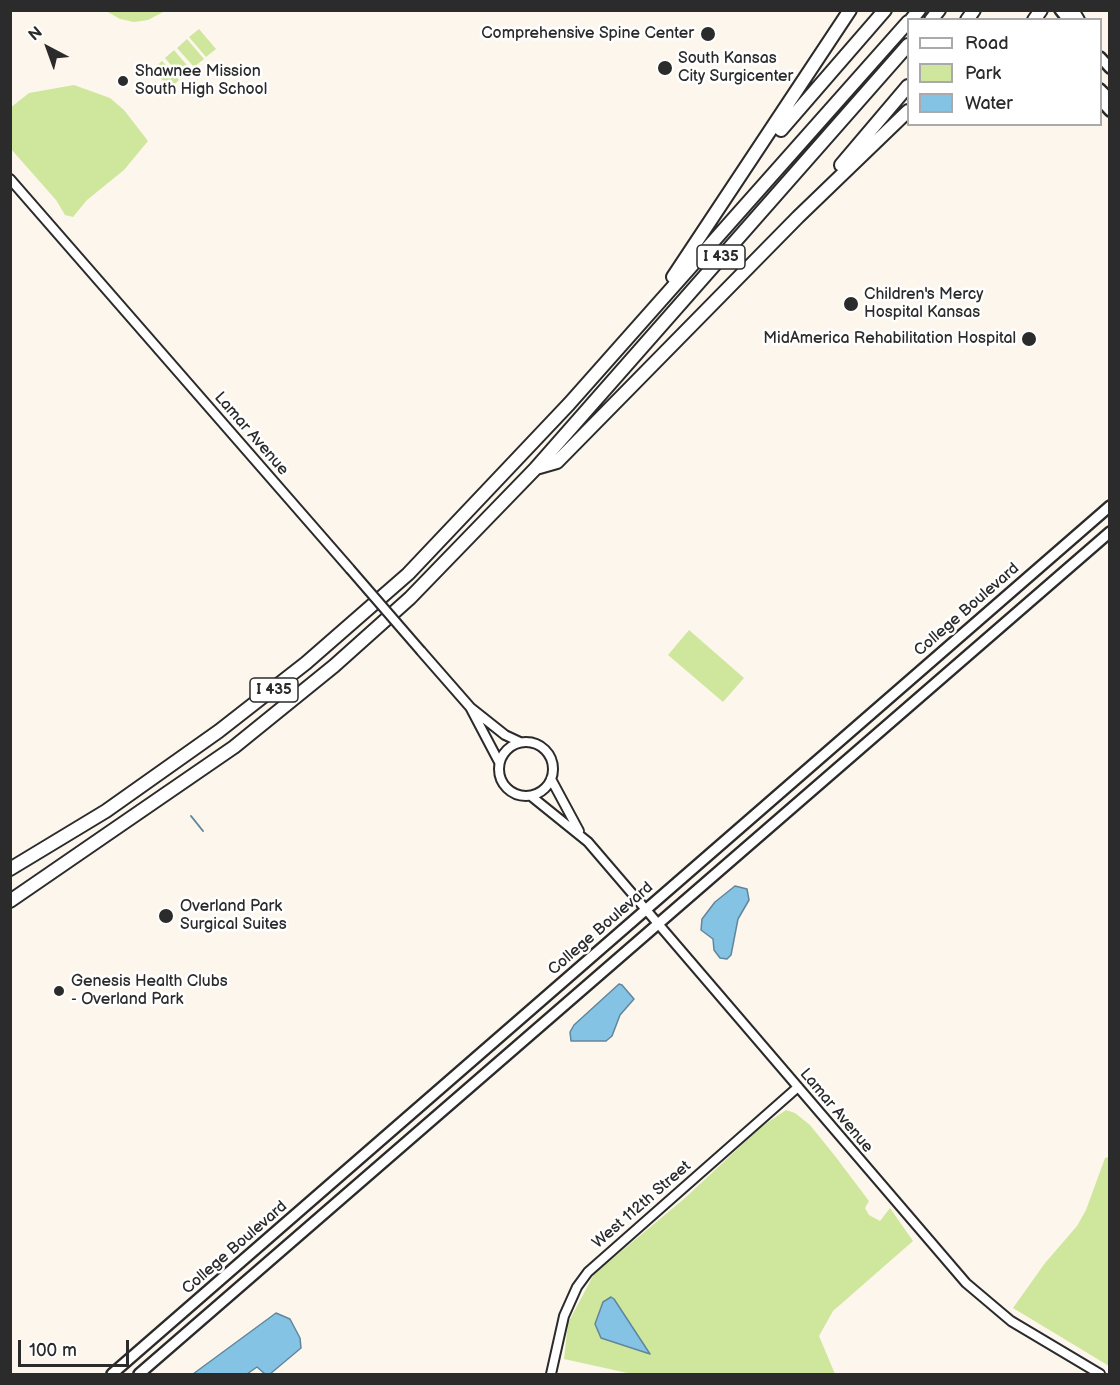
<!DOCTYPE html>
<style>
body{margin:0}
#map{position:relative;width:1120px;height:1385px;overflow:hidden;background:#fdf6ed;font-family:"Balsamiq Sans",sans-serif}
canvas{display:block}
.frame{position:absolute;inset:0;border:12px solid #2b2b2b;pointer-events:none}
.legend{position:absolute;left:907px;top:18px;width:195px;height:108px;box-sizing:border-box;background:#fff;border:2px solid #aaa;margin:0;padding:8px 10px;list-style:none;font-size:18px;color:#2b2b2b}
.legend li{display:flex;align-items:center;gap:12px;height:30px}
.legend b{width:30px;border:2px solid #aaa}
.north{position:absolute;left:18px;top:18px;width:60px;height:60px;-webkit-text-stroke:4px #fff;paint-order:stroke;rotate:319deg;font-size:16px;font-weight:700;line-height:24px;text-align:center;color:#2b2b2b}
.north::after{content:'';display:block;margin:auto;width:21px;height:27px;background:#2b2b2b;clip-path:polygon(50% 0,100% 100%,50% 72%,0 100%)}
.scale{position:absolute;left:18px;top:1340px;width:111px;height:27px;box-sizing:border-box;border:3px solid #2b2b2b;border-top:0;padding-left:8px;font-size:18px;line-height:21px;white-space:nowrap;color:#2b2b2b;-webkit-text-stroke:4px #fff;paint-order:stroke}
</style>
<div id="map">
<canvas width="1120" height="1385"></canvas>
<div class="frame"></div>
<ul class="legend">
<li><b style="height:8px;background:#fff"></b>Road</li>
<li><b style="height:16px;background:#cfe79d"></b>Park</li>
<li><b style="height:16px;background:#85c3e5"></b>Water</li>
</ul>
<div class="north">N</div>
<div class="scale">100 m</div>
</div>
<script>
const g = document.querySelector('canvas').getContext('2d');
g.lineJoin = 'round';
function paint(path, color) { g.fillStyle = color; g.fill(path, 'evenodd'); }
const shape = rows => new Path2D(rows.map(r => 'M' + r).join(''));
function stroke(path, color, width, dash) { g.strokeStyle = color; g.lineWidth = width; g.lineCap = dash ? 'butt' : 'round'; g.setLineDash(dash || []); g.stroke(path); }
function label(font, color, halo, rows, align = 'center') {
  g.font = font + ' "Balsamiq Sans",sans-serif'; g.lineWidth = 5; g.setLineDash([]); g.textBaseline = 'middle'; g.strokeStyle = halo; g.fillStyle = color; for (const [text, x, y, turn = 0] of rows) {
    g.save(); g.translate(x, y); g.rotate((+turn || 0) * Math.PI / 180); g.textAlign = isNaN(turn) ? turn : align; if (halo) g.strokeText(text, 0, 0); g.fillText(text, 0, 0); g.restore();
  }
}
paint(shape([
 [106,11,132,12,165,11,148,20,134,22,120,19],
 [199,29,216,49,206,57,189,37],
 [187,39,204,59,194,67,177,48],
 [174,50,191,70,182,78,165,58],
 [162,61,179,80,170,89,153,69],
 [74,85,110,98,124,110,148,141,124,170,87,200,73,217,65,215,56,200,11,149,10,108,29,93],
 [689,630,744,678,723,702,668,655],
 [786,1110,795,1113,810,1125,835,1156,869,1201,865,1208,869,1215,880,1221,890,1208,913,1241,833,1311,819,1336,835,1374,632,1374,564,1359,568,1323,594,1274,685,1198,761,1127],
 [1109,1157,1110,1366,1109,1366,1013,1308,1045,1263,1077,1226,1086,1210,1105,1158]
]), '#cfe79d');
const water = shape([
 [735,886,747,889,749,900,738,919,731,955,727,959,720,958,714,950,713,939,701,930,702,919,715,902,735,886],
 [619,984,622,985,634,999,620,1015,612,1036,606,1041,571,1041,570,1032,574,1025,619,984],
 [611,1297,614,1299,650,1354,601,1338,595,1324,603,1302,611,1297],
 [276,1313,290,1319,300,1338,301,1348,270,1374,265,1374,257,1367,247,1374,193,1374,276,1313]
]);
paint(water, '#85c3e5');
stroke(water, '#61869b', 1.5);
stroke(shape([
 [191,816,203,831]
]), '#61869b', 2);
const tertiary = shape([
 [10,179,350,569],
 [421,651,470,707,499,762],
 [471,708,505,735,520,742],
 '499 769a27 27 0 1 1 54 0a27 27 0 1 1-54 0Z',
 [551,779,579,831],
 [531,796,588,842,966,1283,1011,1321,1100,1374],
 [551,1374,564,1316,577,1287,588,1272,798,1087]
]);
const secondary = shape([
 [1060,10,1068,20],
 [1100,57,1110,68],
 [1100,89,1110,99],
 [1100,100,1110,111],
 [112,1374,1110,506],
 [139,1374,1110,532]
]);
const motorway = shape([
 [1072,10,1078,20],
 [911,20,919,10],
 [931,20,939,10],
 [967,20,974,10],
 [1034,20,1041,10],
 [781,130,885,10],
 [841,165,908,86],
 [673,277,850,10],
 [536,468,557,462,798,217,908,111],
 [10,869,106,811,219,731,306,663,408,574,569,404,908,22],
 [10,901,234,747,334,666,410,598,535,469,908,45]
]);
stroke(tertiary, '#2b2b2b', 12);
stroke(secondary, '#2b2b2b', 14);
stroke(motorway, '#2b2b2b', 16);
stroke(tertiary, '#fff', 8);
stroke(secondary, '#fff', 9);
stroke(motorway, '#fff', 12);
const tertiaryBridge = shape([
 [350,569,421,651]
]);
stroke(tertiaryBridge, '#2b2b2b', 12, []);
stroke(tertiaryBridge, '#fff', 8);
for (const [x, y, r, color] of [
 [708,34,8,"#2b2b2b"],
 [665,68,8,"#2b2b2b"],
 [123,81,6,"#2b2b2b"],
 [851,304,8,"#2b2b2b"],
 [1029,339,8,"#2b2b2b"],
 [166,916,8,"#2b2b2b"],
 [59,991,6,"#2b2b2b"]
]) { const dot = new Path2D(); dot.arc(x, y, r, 0, 2 * Math.PI); g.fillStyle = color; g.fill(dot); stroke(dot, '#fff', 2); }
for (const [x, y, w] of [
 [721,257,48],
 [274,690,48]
]) { const box = new Path2D(); box.roundRect(x - w / 2, y - 12, w, 24, 4.5); g.fillStyle = '#fff'; g.fill(box); stroke(box, '#2b2b2b', 1.5); }
label('bold 15px', '#2b2b2b', null, [
 ["I 435",721,257],
 ["I 435",274,690]
]);
label('16px', '#2b2b2b', '#fff', [
 ["Comprehensive Spine Center",694,34,"right"],
 ["South Kansas",678,59],
 ["City Surgicenter",678,77],
 ["Shawnee Mission",135,72],
 ["South High School",135,90],
 ["Children's Mercy",864,295],
 ["Hospital Kansas",864,313],
 ["MidAmerica Rehabilitation Hospital",1016,339,"right"],
 ["Overland Park",180,907],
 ["Surgical Suites",180,925],
 ["Genesis Health Clubs",71,982],
 ["- Overland Park",71,1000]
], 'left');
label('16px', '#2b2b2b', '#fff', [
 ["Lamar Avenue",251,434,49],
 ["College Boulevard",967,610,-41],
 ["College Boulevard",601,929,-41],
 ["Lamar Avenue",836,1111,50],
 ["West 112th Street",642,1205,-41],
 ["College Boulevard",235,1248,-41]
]);
</script>
